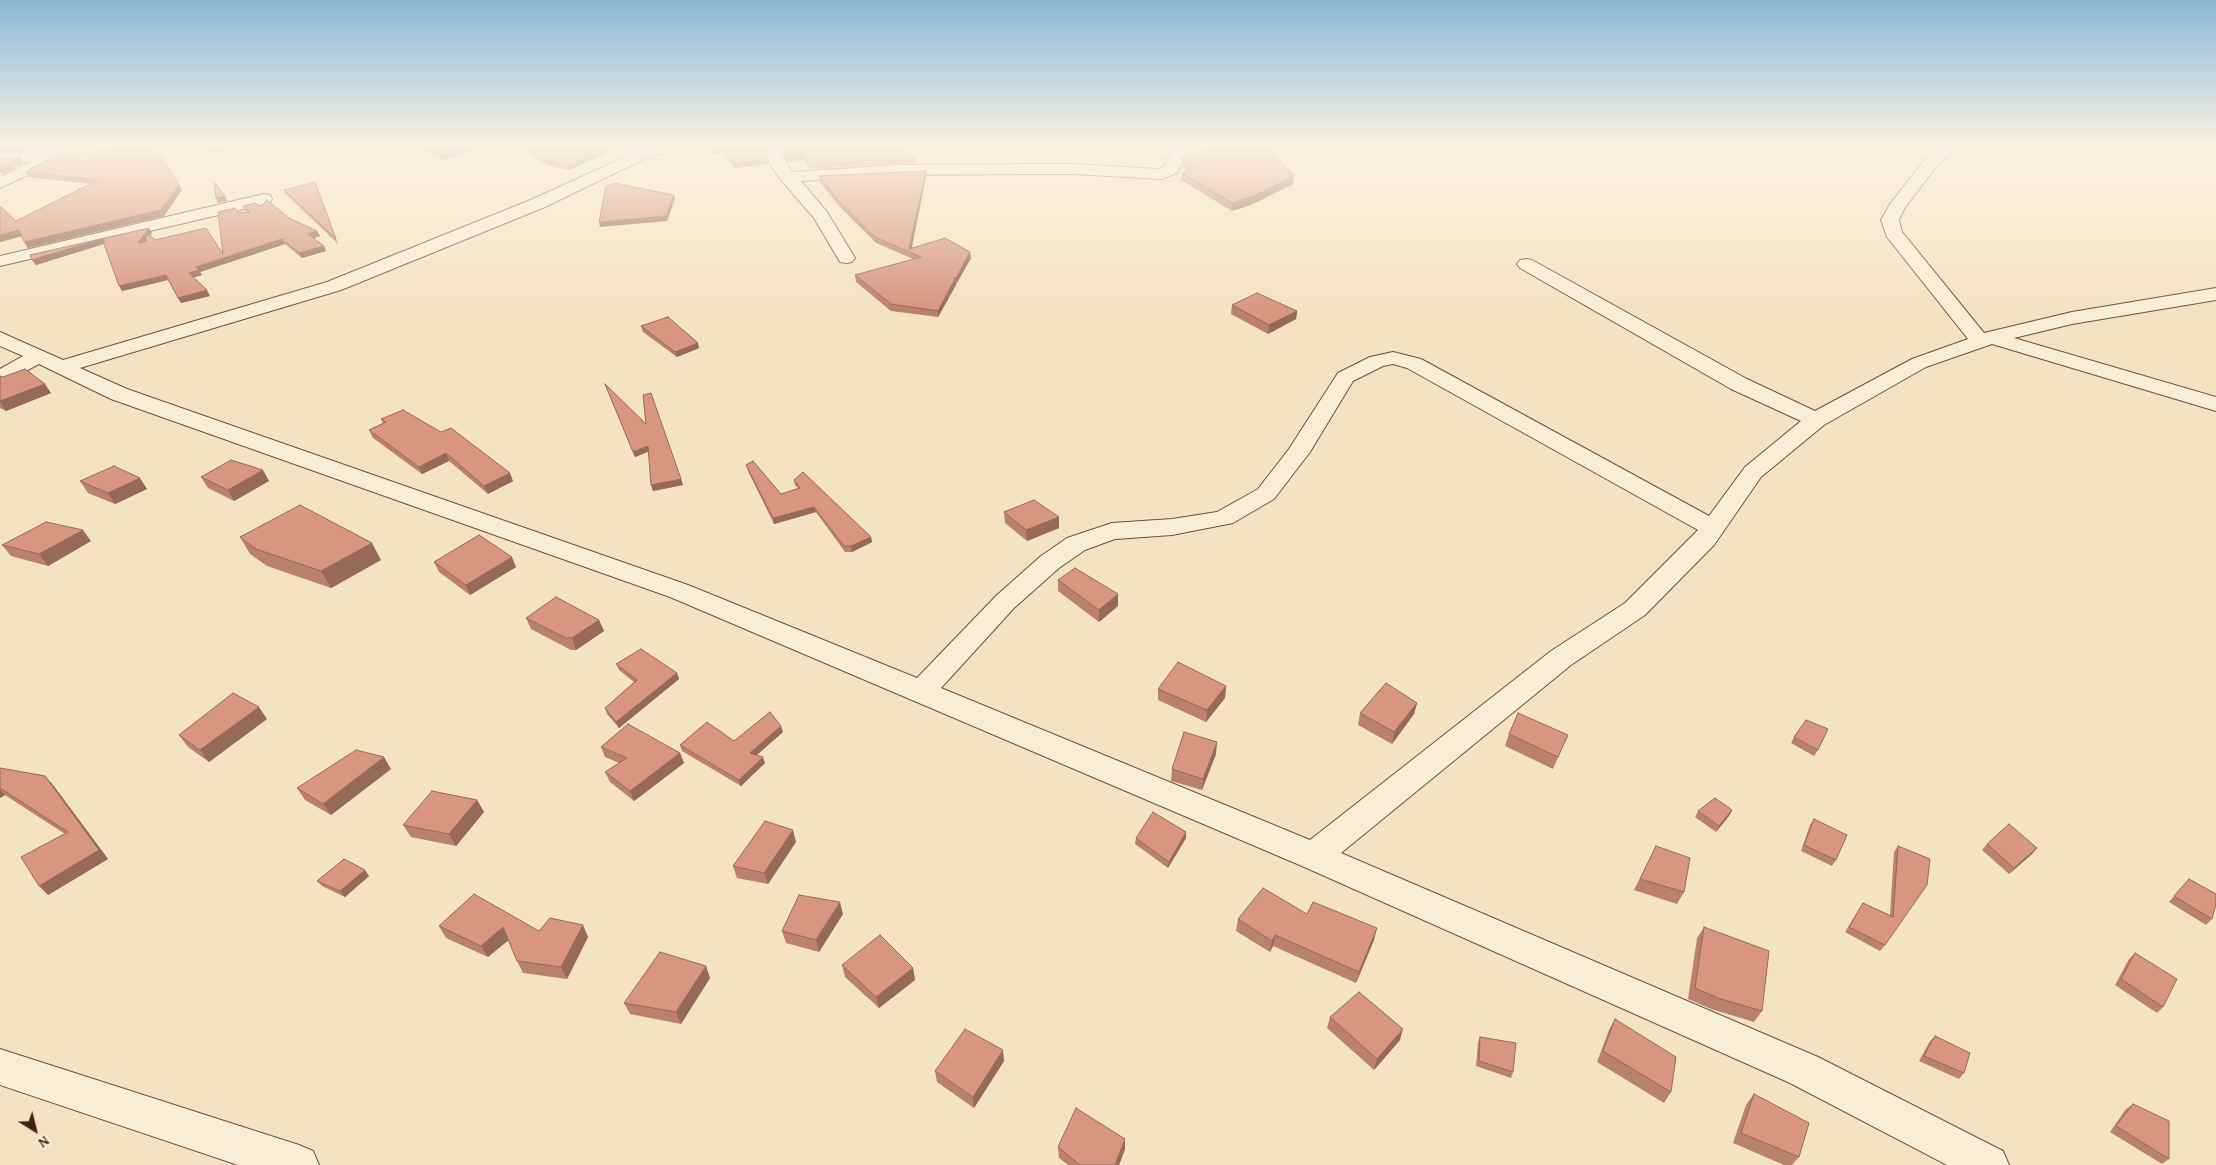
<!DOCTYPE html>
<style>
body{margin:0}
#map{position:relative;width:2216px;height:1165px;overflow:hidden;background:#f4e3c1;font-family:"Gentium Book Plus",serif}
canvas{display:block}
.north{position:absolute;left:10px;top:1105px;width:50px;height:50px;-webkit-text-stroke:4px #f8edd7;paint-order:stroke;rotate:144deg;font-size:14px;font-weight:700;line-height:20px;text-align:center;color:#3f2014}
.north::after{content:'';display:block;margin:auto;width:18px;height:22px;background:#3f2014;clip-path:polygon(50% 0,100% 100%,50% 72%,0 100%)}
</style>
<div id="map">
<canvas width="2216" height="1165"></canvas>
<div class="north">N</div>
</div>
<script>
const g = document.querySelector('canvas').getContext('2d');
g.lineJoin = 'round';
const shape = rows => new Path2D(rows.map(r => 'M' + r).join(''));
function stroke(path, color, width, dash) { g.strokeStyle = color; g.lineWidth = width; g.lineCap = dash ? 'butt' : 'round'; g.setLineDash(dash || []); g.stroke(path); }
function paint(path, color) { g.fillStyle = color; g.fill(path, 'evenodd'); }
const minor = shape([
 [97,146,132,146,129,149,124,151,57,159,55,162,0,188,0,177,33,161,0,163,0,153,97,146],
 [657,146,680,146,677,149,646,158,545,207,341,290,80,368,127,389,688,585,917,678,996,596,1041,556,1067,538,1112,523,1172,519,1217,512,1258,489,1289,449,1338,373,1370,357,1393,352,1421,359,1709,516,1745,467,1801,421,1731,389,1520,268,1517,264,1520,260,1526,259,1532,260,1747,379,1815,411,1912,359,1968,339,1887,237,1881,220,1890,204,1926,158,1943,146,1960,146,1938,164,1904,209,1899,220,1902,232,1984,333,2072,312,2216,288,2216,300,2072,324,2014,338,2216,397,2216,411,1992,344,1926,367,1824,425,1761,477,1714,545,1645,615,1571,665,1341,853,1818,1057,2003,1151,2009,1165,1947,1165,1790,1083,1302,866,670,597,111,399,39,364,7,381,0,383,0,369,23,356,0,346,0,332,63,360,327,282,533,199,636,152,657,146],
 [1393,364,1407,368,1698,530,1625,603,1551,651,1310,840,941,688,1014,608,1059,568,1085,550,1115,539,1172,535,1233,523,1274,499,1310,452,1353,381,1383,366,1393,364],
 [765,146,779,146,786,163,793,172,899,165,1029,164,1074,164,1159,169,1164,167,1174,146,1189,146,1177,173,1161,179,1074,174,1029,174,899,175,801,181,827,212,855,258,852,262,846,263,840,262,814,218,781,180,770,164,765,146],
 [264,194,270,195,272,199,270,203,0,266,0,256,264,194],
 [0,1049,299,1145,313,1151,319,1165,238,1165,0,1085,0,1049]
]);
stroke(minor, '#6c513f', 2);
paint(minor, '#f8edd7');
paint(shape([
 [410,146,490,146,443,160],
 [517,146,622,146,569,170,547,165],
 [701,146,764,146,768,164,735,168,720,152,712,155],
 [781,146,899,146,914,158,915,163,810,169,803,160,787,162],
 [55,156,182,190,164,216,28,248,22,236,0,242,0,206,16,221,90,184,28,177,25,172],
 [1182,160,1293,184,1253,204,1232,211,1181,180,1182,173,1188,171,1182,167],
 [926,171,926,177,911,249,971,258,938,317,891,311,856,282,855,275,913,259,876,243,838,205,820,182,819,176],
 [317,187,338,244,286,194,284,190],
 [243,206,289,218,317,231,320,236,313,238,324,246,326,251,302,258,285,244,200,272,202,275,194,277,210,296,181,303,168,280,122,291,104,244,36,265,32,260,152,233,150,235,155,240,223,254,238,213,247,212,245,211],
 [1232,305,1297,311,1296,319,1268,334,1231,314],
 [641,326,699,348,677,357,643,332],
 [0,376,51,393,6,411,0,408],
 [605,384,681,479,683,485,653,491,648,452,635,457],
 [381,419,513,481,488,494,449,461,422,474,373,438,369,430,383,423],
 [746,465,781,494,798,488,795,485,794,480,871,537,872,542,852,552,845,552,816,512,774,524,748,471],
 [201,477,269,481,234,501,208,488],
 [80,481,147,489,115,504,88,493],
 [1004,512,1059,517,1059,528,1027,541,1005,523],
 [240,537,381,560,331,588,267,566,250,554],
 [91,541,48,566,11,556,2,545],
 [434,562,516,567,470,595,439,572],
 [1058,580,1118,606,1099,622,1058,591],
 [526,618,599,620,604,631,576,650,571,650,531,629],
 [616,664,677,673,679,679,619,728,607,714,605,708,634,682,619,670],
 [1226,686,1225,698,1206,722,1158,700,1158,689],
 [1417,703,1414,714,1392,744,1358,725,1360,713],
 [267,719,209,762,188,747,179,735],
 [783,732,757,755,765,763,741,786,682,751,680,745,734,741],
 [1509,734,1563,746,1553,769,1505,746],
 [1794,737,1818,750,1814,756,1791,743],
 [601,747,680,753,684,763,634,801,610,782,605,772,619,763,605,757],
 [1216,754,1202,790,1171,781,1172,769],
 [0,768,45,776,53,785,108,859,48,895,65,834,5,795,0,798],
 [391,769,331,815,305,800,297,788],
 [477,800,484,812,456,846,411,837,403,825],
 [1732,810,1729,816,1716,832,1695,817,1698,811],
 [1814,819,1836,860,1832,866,1801,851,1810,825],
 [1186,832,1186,838,1168,868,1135,844,1136,838],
 [796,842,768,884,737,878,733,866],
 [1987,844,2037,848,2032,854,2009,874,1982,850],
 [1656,846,1684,892,1677,904,1634,890],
 [1898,846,1930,859,1885,945,1880,951,1845,932,1863,903,1890,915,1894,852],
 [369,876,345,897,322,886,317,881],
 [2189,879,2212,919,2206,925,2169,902],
 [843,914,819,952,786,943,782,931],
 [1307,914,1374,940,1356,983,1273,946,1270,952,1236,931,1238,919],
 [439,926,539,931,588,937,567,979,523,973,517,961,508,940,488,957,446,938],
 [1704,927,1762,1011,1754,1022,1711,1009,1688,999,1697,938],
 [2135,953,2163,1007,2157,1013,2115,985,2129,959],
 [842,965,913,968,915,980,879,1008,845,977],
 [706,966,710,978,681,1024,630,1014,624,1003],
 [1330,1017,1400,1040,1374,1070,1327,1028],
 [1615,1019,1671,1092,1664,1103,1597,1062,1609,1030],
 [1935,1036,1964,1073,1959,1079,1919,1061,1930,1041],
 [1480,1037,1513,1072,1511,1078,1476,1066,1478,1043],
 [1004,1061,974,1108,937,1082,935,1071],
 [1754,1094,1799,1157,1792,1165,1784,1165,1733,1143,1746,1105],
 [2133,1104,2169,1159,2162,1164,2110,1132,2126,1109],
 [1058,1147,1125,1149,1119,1165,1068,1165,1059,1158]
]), '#ba816d');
paint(shape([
 [0,146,76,146,0,151],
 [231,146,249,146,250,147,212,154,210,149],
 [474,146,490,146,443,160,441,156],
 [611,146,622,146,569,170,568,165],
 [719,148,720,152,712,155,711,150],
 [802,155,803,160,787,162,787,157],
 [21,158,24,163,2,174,0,171,0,168],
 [767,159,768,164,735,168,734,163],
 [926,171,926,177,911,252,909,249],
 [1294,176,1293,184,1253,204,1232,211,1232,203],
 [179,185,182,190,164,216,28,248,24,242],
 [674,195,675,199,667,221,600,227,599,222],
 [225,196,227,201,218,203,216,198],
 [149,228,152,233,140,248,138,243],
 [19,230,22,236,0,242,0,235],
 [317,231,320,236,311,239,308,234],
 [104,238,107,243,36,265,32,260],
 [282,239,285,244,200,272,202,275,192,278,189,273,196,267],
 [324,246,326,251,302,258,299,253],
 [970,252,971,258,956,284,956,278],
 [166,275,168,280,122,291,119,286],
 [955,279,956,285,938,317,938,311],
 [207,290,210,296,181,303,178,298],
 [1297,311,1296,319,1268,334,1269,325],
 [698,343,699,348,677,357,675,352],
 [45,384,51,393,6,411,0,402,0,401],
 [648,446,649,451,635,457,633,452],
 [446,453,449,461,422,474,419,467],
 [263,470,269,481,234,501,228,490],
 [510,473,513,481,488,494,484,486],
 [140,478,147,489,115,504,108,493],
 [681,479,683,485,653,491,651,485],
 [814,507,816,512,774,524,773,518],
 [1059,517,1059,528,1027,541,1026,530],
 [83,530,91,541,48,566,39,554],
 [871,537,872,542,852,552,851,546],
 [372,543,381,560,331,588,321,571],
 [512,557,516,567,470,595,466,585],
 [1118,594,1118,606,1099,622,1099,610],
 [599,620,604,631,576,650,572,638],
 [677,673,679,679,619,728,616,722],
 [1226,686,1225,698,1206,722,1207,710],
 [1417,703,1414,714,1392,744,1394,732],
 [259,707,267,719,209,762,200,750],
 [781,726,783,732,752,759,750,753],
 [1217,742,1216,754,1202,790,1203,779],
 [680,753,684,763,634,801,630,791],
 [384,757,391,769,331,815,323,804],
 [763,757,765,763,741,786,739,780],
 [45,776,53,785,108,859,48,895,39,886,99,850],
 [0,789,5,795,0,798],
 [477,800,484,812,456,846,449,834],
 [1732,810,1729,816,1716,832,1719,826],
 [793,830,796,842,768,884,764,873],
 [1186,832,1186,838,1168,868,1169,862],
 [2037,848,2032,854,2009,874,2014,868],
 [365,870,369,876,345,897,340,891],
 [840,902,843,914,819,952,816,940],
 [583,925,588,937,567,979,561,967],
 [503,927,510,939,488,957,481,946],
 [1377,928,1374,940,1356,983,1359,972],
 [1275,935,1273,946,1270,952,1272,941],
 [706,966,710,978,681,1024,676,1012],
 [913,968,915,980,879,1008,876,997],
 [1403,1029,1400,1040,1374,1070,1377,1059],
 [1003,1050,1004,1061,974,1108,973,1097],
 [1125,1139,1125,1149,1119,1165,1115,1165]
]), '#976959');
const building = shape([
 [124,146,155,146,179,185,161,210,24,242,19,230,0,235,0,206,16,221,98,180,25,172,55,156,121,148,124,146],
 [209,146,231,146,210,149,209,146],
 [418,146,474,146,441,156,418,146],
 [523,146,611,146,568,165,545,160,523,146],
 [705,146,763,146,767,159,734,163,719,148,711,150,705,146],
 [782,146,899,146,914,158,810,164,802,155,787,157,782,146],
 [1217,146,1268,146,1294,176,1254,196,1232,203,1182,173,1197,168,1182,160,1183,157,1217,146],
 [21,158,0,168,0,159,21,158],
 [926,171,909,249,945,238,970,252,956,278,953,278,955,279,938,311,891,304,855,275,921,257,875,237,837,199,819,176,926,171],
 [214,182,225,196,216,198,214,182],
 [315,182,336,239,284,190,315,182],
 [614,183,674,195,666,216,599,222,606,187,614,183],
 [267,200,289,218,317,231,308,234,324,246,299,253,282,239,196,267,199,270,189,273,207,290,178,298,166,275,119,286,104,244,104,238,32,260,30,255,149,228,138,243,147,241,145,238,149,234,155,240,206,228,223,254,218,212,235,208,238,213,250,212,243,206,255,203,261,206,267,200],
 [1257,293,1297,311,1269,325,1232,305,1257,293],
 [668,317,698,343,675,352,641,326,668,317],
 [25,369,45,384,0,401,0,376,3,377,25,369],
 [605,384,646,424,643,395,651,393,681,479,651,485,648,446,633,452,605,384],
 [403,410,441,432,451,428,510,473,484,486,446,453,419,467,369,430,386,422,381,419,403,410],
 [231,460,263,470,228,490,201,477,231,460],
 [753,461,781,494,800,488,794,480,803,472,871,537,851,546,844,546,814,507,773,518,746,465,753,461],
 [114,466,140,478,108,493,80,481,114,466],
 [1034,500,1059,517,1026,530,1004,512,1034,500],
 [300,505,372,543,321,571,256,549,240,537,300,505],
 [46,522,83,530,39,554,2,545,46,522],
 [479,535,512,557,466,585,434,562,479,535],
 [1075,568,1118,594,1099,610,1058,580,1075,568],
 [556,597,599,620,572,638,566,638,526,618,556,597],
 [641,649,677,673,616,722,605,708,637,680,616,664,641,649],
 [1178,662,1226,686,1207,710,1158,689,1178,662],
 [1386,683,1417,703,1394,732,1360,713,1386,683],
 [233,693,259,707,200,750,179,735,233,693],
 [770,712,781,726,750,753,763,757,739,780,680,745,707,722,734,741,770,712],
 [1518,713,1568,735,1558,757,1509,734,1518,713],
 [1806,720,1828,729,1818,750,1794,737,1806,720],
 [628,724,680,753,630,791,605,772,627,758,601,747,628,724],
 [1184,732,1217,742,1203,779,1172,769,1184,732],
 [356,750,384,757,323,804,297,788,356,750],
 [0,768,45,776,99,850,39,886,21,857,68,832,0,788,0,768],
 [432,791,477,800,449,834,403,825,432,791],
 [1715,798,1732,810,1719,826,1698,811,1715,798],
 [1153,812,1186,832,1169,862,1136,838,1153,812],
 [1814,819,1847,835,1836,860,1804,845,1814,819],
 [765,821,793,830,764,873,733,866,765,821],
 [2009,824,2037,848,2014,868,1987,844,2009,824],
 [1656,846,1690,858,1684,892,1640,879,1656,846],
 [1898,846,1930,859,1927,885,1885,945,1849,927,1863,903,1893,917,1898,846],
 [344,859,365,870,340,891,317,881,344,859],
 [2189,879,2216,894,2216,904,2212,919,2174,896,2189,879],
 [1263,888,1307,914,1313,902,1377,928,1359,972,1275,935,1272,941,1238,919,1263,888],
 [474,894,539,931,550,918,583,925,561,967,517,961,503,927,481,946,439,926,474,894],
 [799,895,840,902,816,940,782,931,799,895],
 [1704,927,1769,951,1762,1011,1718,998,1695,988,1704,927],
 [880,935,913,968,876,997,842,965,880,935],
 [660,952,706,966,676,1012,624,1003,660,952],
 [2135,953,2177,979,2163,1007,2121,979,2135,953],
 [1359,992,1403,1029,1377,1059,1330,1017,1359,992],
 [1615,1019,1676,1057,1671,1092,1603,1051,1615,1019],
 [965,1029,1003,1050,973,1097,935,1071,965,1029],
 [1935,1036,1970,1053,1964,1073,1924,1056,1935,1036],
 [1480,1037,1516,1043,1513,1072,1479,1061,1480,1037],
 [1754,1094,1809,1123,1799,1157,1741,1133,1754,1094],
 [2133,1104,2169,1121,2169,1159,2116,1126,2133,1104],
 [1076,1108,1125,1139,1115,1165,1080,1165,1058,1147,1076,1108]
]);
paint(building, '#d8967f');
stroke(building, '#976959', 1);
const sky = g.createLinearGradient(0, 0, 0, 309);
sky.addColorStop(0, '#8bb7d7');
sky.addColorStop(0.47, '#faf2e3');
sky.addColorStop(1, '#faf2e300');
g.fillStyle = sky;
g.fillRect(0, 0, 2216, 309);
</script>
